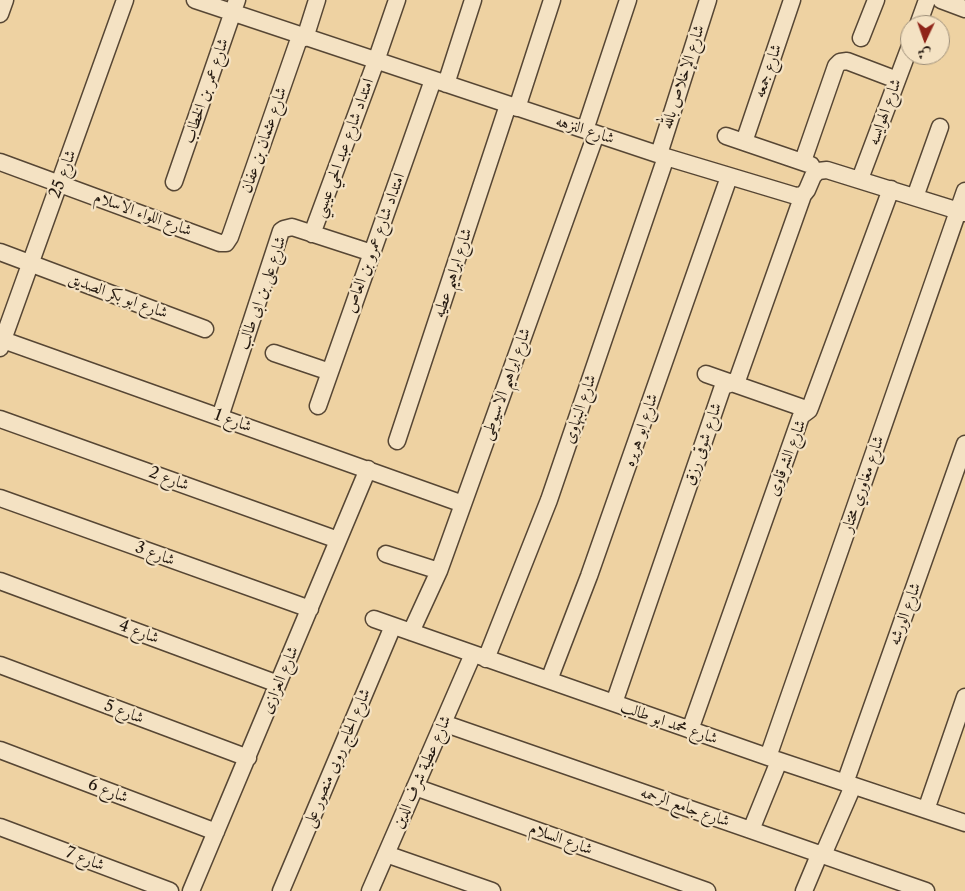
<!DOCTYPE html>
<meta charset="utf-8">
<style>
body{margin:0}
#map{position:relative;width:965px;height:891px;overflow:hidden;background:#eed2a2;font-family:"Libre Caslon Text",Amiri,serif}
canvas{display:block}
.north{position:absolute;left:900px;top:15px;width:50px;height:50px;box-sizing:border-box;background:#f4e2c3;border:1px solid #a0917b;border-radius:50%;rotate:183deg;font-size:14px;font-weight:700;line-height:20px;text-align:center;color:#23180f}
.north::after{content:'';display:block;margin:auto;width:18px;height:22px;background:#8f2418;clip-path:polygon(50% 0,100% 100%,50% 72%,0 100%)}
</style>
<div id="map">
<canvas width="965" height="891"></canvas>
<div class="north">ش</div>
</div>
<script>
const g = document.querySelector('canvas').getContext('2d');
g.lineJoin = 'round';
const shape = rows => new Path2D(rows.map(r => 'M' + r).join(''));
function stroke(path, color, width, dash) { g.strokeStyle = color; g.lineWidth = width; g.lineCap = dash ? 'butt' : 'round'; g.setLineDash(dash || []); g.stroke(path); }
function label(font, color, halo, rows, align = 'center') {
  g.font = font + ' "Libre Caslon Text",Amiri,serif'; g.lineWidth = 4.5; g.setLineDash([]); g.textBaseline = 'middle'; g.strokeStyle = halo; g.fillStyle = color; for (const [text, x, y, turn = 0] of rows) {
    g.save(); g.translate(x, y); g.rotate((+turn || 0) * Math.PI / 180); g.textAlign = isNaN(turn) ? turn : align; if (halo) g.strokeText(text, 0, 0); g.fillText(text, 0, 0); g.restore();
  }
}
const street = shape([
 [195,0,666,157,796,196,803,195,807,190,813,176,818,171,827,170,965,213],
 [941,0,965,9],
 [0,14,5,0],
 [918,25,927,0],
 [305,38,317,0],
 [861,38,876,0],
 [446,84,473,0],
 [517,108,552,0],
 [585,130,628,0],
 [726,136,811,165],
 [744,142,792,0],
 [659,154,708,0],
 [803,161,836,66,840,62,847,61,897,80],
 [0,162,220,243,226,243,230,237,300,36],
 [860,179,910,46],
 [174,182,237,0],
 [915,197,940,127],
 [312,234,376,61,397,0],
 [0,252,205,329],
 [3,340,463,504],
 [0,348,125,0],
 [274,353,330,372],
 [706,374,809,410],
 [318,406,433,80],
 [220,417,281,231,284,229,292,227,372,253],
 [0,419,338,540],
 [397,441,508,105],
 [0,498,310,609],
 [386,554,439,571],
 [0,581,278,684],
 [374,619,768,757,965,823],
 [411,632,439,571,596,134],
 [486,659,549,500,666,157],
 [0,665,248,758],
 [549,680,589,576,729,177],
 [614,703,723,386,733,383,738,378,803,195],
 [443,723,926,891],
 [690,730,801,416,809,410,811,405,891,189],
 [0,750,216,832],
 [768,757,965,191],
 [845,783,965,444],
 [415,787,707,891],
 [926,810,965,697],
 [0,827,170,891],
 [751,830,779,761],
 [386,854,492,891],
 [191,891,368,469],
 [281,891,393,626],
 [370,891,473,654],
 [804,891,817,860,826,848,853,786]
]);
stroke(street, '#564634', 19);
stroke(street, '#f4e2c3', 16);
label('16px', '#23180f', '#f4e2c3', [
 ["شارع جمعه",768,71,-71],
 ["شارع الإخلاص بالله",683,77,-72],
 ["شارع عمر بن الخطاب",206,91,-71],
 ["شارع الهوايسه",885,112,-70],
 ["شارع النزهه",585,130,18],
 ["شارع عثمان بن عفان",264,140,-71],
 ["امتداد شارع عبد الحي عيسي",344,148,-70],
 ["شارع 25",63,174,-70],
 ["شارع اللواء الاسلام",143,214,20],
 ["امتداد شارع عمرو بن العاص",375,243,-70],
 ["شارع ابراهيم عطيه",453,273,-72],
 ["شارع على بن ابى طالب",262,293,-71],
 ["شارع ابو بكر الصديق",118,296,20],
 ["شارع ابراهيم الاسيوطى",506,384,-70],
 ["شارع البنهاوى",580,409,-71],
 ["شارع 1",233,421,20],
 ["شارع ابو هريره",641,430,-71],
 ["شارع شوقى رزق",703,444,-71],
 ["شارع الشرقاوى",787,458,-69],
 ["شارع 2",169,479,20],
 ["شارع مغاوري مختار",863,484,-71],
 ["شارع 3",155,554,20],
 ["شارع الورشه",905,614,-70],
 ["شارع 4",139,632,20],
 ["شارع العزازى",280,680,-67],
 ["شارع 5",124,712,20],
 ["شارع محمد ابو طالب",669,723,19],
 ["شارع الحاج روبى منصور على",337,758,-67],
 ["شارع عطية شرف الدين",422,772,-66],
 ["شارع 6",108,791,21],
 ["شارع جامع الرحمه",685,807,19],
 ["شارع السلام",561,839,20],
 ["شارع 7",85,859,21]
]);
</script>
